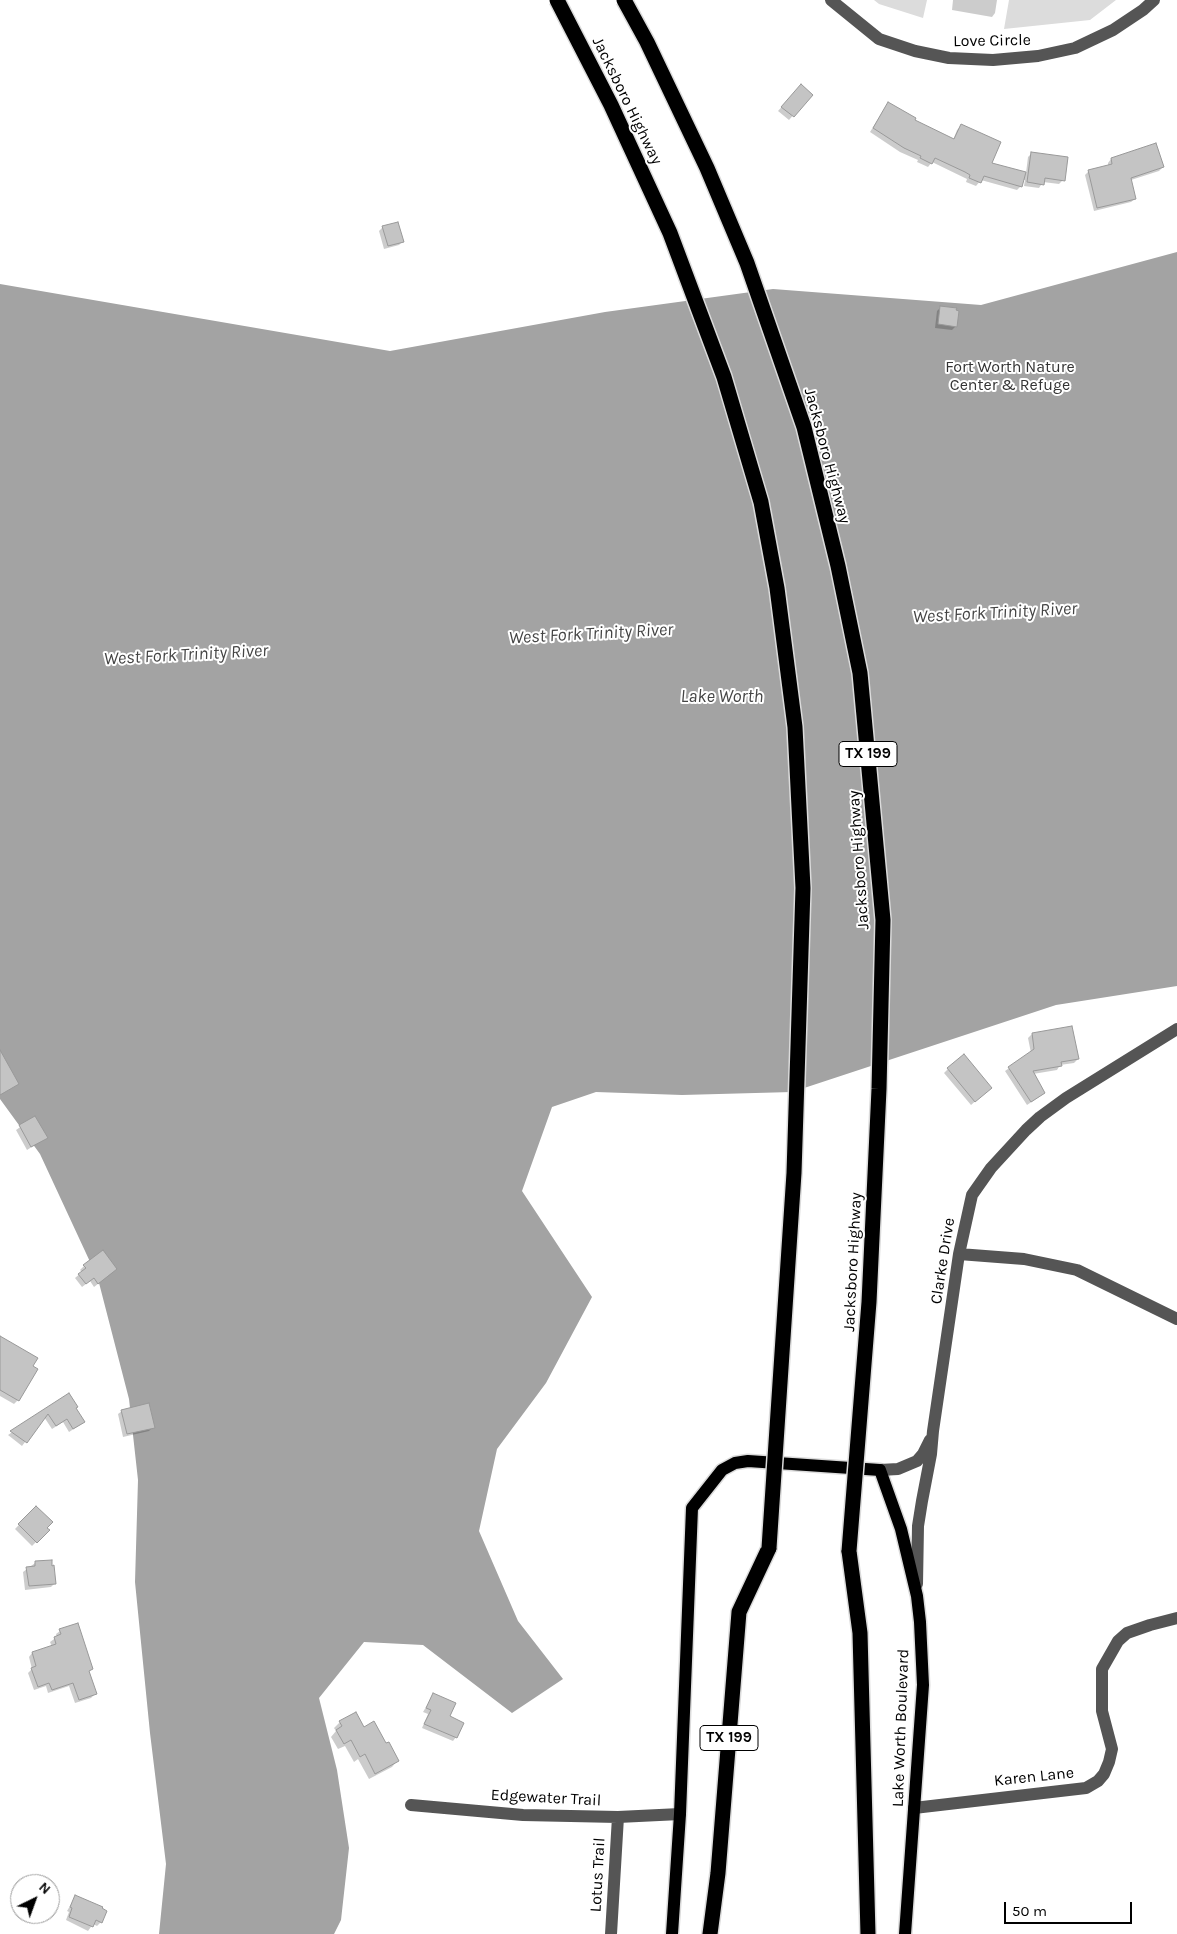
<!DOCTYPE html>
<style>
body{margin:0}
#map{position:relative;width:1177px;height:1934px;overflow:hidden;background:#fff;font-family:Karla,sans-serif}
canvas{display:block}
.north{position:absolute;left:10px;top:1874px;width:50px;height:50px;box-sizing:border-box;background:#fff;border:1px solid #999;border-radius:50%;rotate:42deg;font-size:14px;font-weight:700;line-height:20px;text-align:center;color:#000}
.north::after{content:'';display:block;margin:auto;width:18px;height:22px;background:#000;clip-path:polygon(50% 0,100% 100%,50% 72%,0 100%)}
.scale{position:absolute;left:1004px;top:1902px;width:128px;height:22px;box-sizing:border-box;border:2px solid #000;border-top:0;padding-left:6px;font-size:15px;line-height:18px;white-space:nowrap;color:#000;-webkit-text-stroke:4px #fff;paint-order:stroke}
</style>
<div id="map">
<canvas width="1177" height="1934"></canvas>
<div class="north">N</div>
<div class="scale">50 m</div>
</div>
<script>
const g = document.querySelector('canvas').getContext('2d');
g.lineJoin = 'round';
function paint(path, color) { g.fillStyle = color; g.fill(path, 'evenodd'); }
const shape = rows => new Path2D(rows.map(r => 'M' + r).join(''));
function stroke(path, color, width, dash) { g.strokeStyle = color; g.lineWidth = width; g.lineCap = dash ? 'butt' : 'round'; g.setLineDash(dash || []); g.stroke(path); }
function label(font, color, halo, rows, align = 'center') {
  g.font = font + ' Karla,sans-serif'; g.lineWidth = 4; g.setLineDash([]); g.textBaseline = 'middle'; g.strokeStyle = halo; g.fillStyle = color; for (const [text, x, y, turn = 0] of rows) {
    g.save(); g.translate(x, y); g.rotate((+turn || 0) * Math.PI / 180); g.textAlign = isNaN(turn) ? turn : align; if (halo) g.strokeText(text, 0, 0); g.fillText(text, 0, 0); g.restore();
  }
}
paint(shape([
 [874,0,927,0,923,18,879,4],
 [1009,0,1116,0,1090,20,1004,29]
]), '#dcdcdc');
paint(shape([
 [1177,252,1177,986,1056,1005,792,1092,682,1095,596,1092,552,1107,522,1191,592,1297,546,1383,497,1449,479,1531,518,1621,563,1679,512,1713,423,1645,364,1642,319,1698,337,1770,349,1848,341,1920,334,1934,159,1934,166,1864,150,1733,135,1582,138,1480,129,1399,98,1279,40,1154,0,1099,0,284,390,351,605,312,773,289,981,305]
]), '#a3a3a3');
paint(shape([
 [953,0,997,0,995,13,992,17,952,10],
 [797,90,811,95,789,120,778,111],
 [888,103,913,121,953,140,957,130,961,126,990,163,1026,173,1028,157,1032,153,1063,180,1059,184,1043,182,1039,188,1024,186,1025,180,1023,180,1021,186,1017,190,981,180,976,186,966,182,967,179,932,162,928,167,917,162,918,160,900,152,870,132],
 [1111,159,1163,167,1159,171,1131,180,1135,199,1131,202,1094,211,1085,175,1089,171,1108,167,1108,163],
 [383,227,402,242,399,245,384,249,379,231],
 [941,307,956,326,952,330,935,328,937,311],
 [1032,1034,1078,1059,1074,1063,1060,1065,1057,1070,1033,1074,1039,1097,1027,1105,1005,1071,1031,1053,1028,1038],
 [948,1069,986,1092,971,1105,944,1073],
 [35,1117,46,1138,27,1150,16,1130],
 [84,1266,112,1273,94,1287,90,1281,82,1287,75,1278,82,1272,80,1270],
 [0,1340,18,1400,14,1404,0,1396],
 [69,1394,75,1408,84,1422,80,1425,69,1432,63,1422,52,1429,44,1417,22,1446,8,1435],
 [122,1411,153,1427,149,1431,123,1437,118,1414],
 [36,1507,48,1530,32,1546,15,1529],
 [35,1563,55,1583,51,1587,25,1590,23,1572],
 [60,1631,92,1669,88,1672,95,1694,91,1698,75,1703,69,1686,48,1693,46,1686,34,1690,28,1673,32,1669,29,1657,32,1653,52,1647,50,1642,57,1637,56,1634],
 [434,1694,448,1717,456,1737,453,1741,422,1728,428,1714,423,1712],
 [340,1722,386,1745,398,1760,392,1767,369,1779,358,1759,354,1762,345,1746,338,1749,331,1737,336,1731,334,1728],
 [76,1896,101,1922,97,1926,93,1924,88,1931,66,1920,69,1912,67,1911]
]), '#0003');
const building = shape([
 [801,84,813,95,794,117,781,107,801,84],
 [888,102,916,118,915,120,954,139,961,124,1001,142,992,163,1026,172,1022,187,984,176,981,183,969,178,970,175,965,172,935,158,932,164,920,158,921,156,904,148,873,128,888,102],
 [1156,143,1164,167,1131,178,1136,199,1097,208,1088,170,1112,164,1111,158,1156,143],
 [1031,152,1068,157,1065,181,1045,178,1044,185,1027,182,1031,152],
 [398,222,404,242,388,246,382,226,398,222],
 [940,306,957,308,956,310,959,311,957,327,938,324,940,306],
 [1072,1026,1079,1059,1061,1062,1062,1066,1033,1071,1045,1093,1031,1102,1008,1067,1034,1049,1032,1033,1072,1026],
 [0,1050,19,1084,0,1095,0,1050],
 [964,1054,992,1088,975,1102,947,1068,964,1054],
 [35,1116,48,1138,31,1147,19,1125,35,1116],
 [103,1250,117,1269,98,1284,94,1278,86,1284,78,1274,86,1268,83,1265,103,1250],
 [0,1336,38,1358,33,1366,38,1369,19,1401,0,1390,0,1336],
 [69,1393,78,1407,76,1408,85,1422,73,1429,67,1419,56,1426,48,1414,27,1443,10,1431,69,1393],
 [149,1403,155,1428,127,1434,121,1410,149,1403],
 [36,1506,53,1522,47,1528,50,1530,37,1543,18,1524,36,1506],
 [52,1560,52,1566,54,1565,56,1584,29,1586,26,1567,35,1566,35,1561,52,1560],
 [78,1623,93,1669,89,1671,97,1694,79,1700,73,1683,52,1690,49,1683,38,1687,31,1668,36,1666,32,1652,56,1644,54,1637,61,1634,59,1629,78,1623],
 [433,1693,456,1703,450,1716,464,1723,457,1738,424,1724,431,1710,426,1708,433,1693],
 [356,1712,364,1727,374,1721,386,1743,389,1742,399,1761,375,1774,365,1754,360,1757,351,1740,344,1744,336,1730,342,1726,339,1721,356,1712],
 [75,1895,103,1907,102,1908,107,1911,102,1923,96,1920,93,1927,69,1917,72,1908,70,1907,75,1895]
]);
paint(building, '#c4c4c4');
stroke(building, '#999', 1);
const major = shape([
 [672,1934,680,1814,692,1508,722,1470,735,1463,748,1461,880,1470,901,1529,917,1596,920,1622,923,1685,905,1934]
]);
const highway = shape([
 [849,1551,860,1633,868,1934],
 [710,1934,718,1873,739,1612,769,1548]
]);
stroke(major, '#dbdbdb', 15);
stroke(highway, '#dbdbdb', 18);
stroke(shape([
 [831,0,879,39,915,51,949,58,993,60,1038,56,1075,48,1113,30,1143,10,1154,0],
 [959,1254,1024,1259,1077,1270,1177,1319],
 [880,1470,898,1469,917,1461,923,1454,930,1440],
 [917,1584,918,1526,922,1501,931,1454,933,1431,959,1254,972,1195,991,1168,1026,1130,1040,1117,1066,1098,1177,1029],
 [411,1805,523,1815,618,1817,680,1814],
 [914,1808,1086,1788,1098,1781,1104,1774,1109,1762,1112,1749,1102,1711,1102,1669,1118,1641,1127,1633,1150,1625,1177,1618],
 [611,1934,618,1817]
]), '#555', 12);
stroke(major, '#000', 12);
stroke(highway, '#000', 15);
const highwayBridge = shape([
 [557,0,611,105,670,233,724,377,761,502,777,588,795,727,803,888,794,1173,769,1548],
 [624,0,647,42,707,168,747,263,804,427,838,566,860,673,883,920,879,1089,869,1302,849,1551]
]);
stroke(highwayBridge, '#dbdbdb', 18, []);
stroke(highwayBridge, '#000', 15);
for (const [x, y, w] of [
 [868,754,58],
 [729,1738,58]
]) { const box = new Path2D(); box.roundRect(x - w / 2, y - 12.5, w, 25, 4); g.fillStyle = '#fff'; g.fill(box); stroke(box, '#000', 1); }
label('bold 15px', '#000', null, [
 ["TX 199",868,754],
 ["TX 199",729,1738]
]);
label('16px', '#000', '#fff', [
 ["Love Circle",992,41,-1],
 ["Jacksboro Highway",627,101,64],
 ["Jacksboro Highway",827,456,75],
 ["Jacksboro Highway",859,860,-94],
 ["Clarke Drive",943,1261,-81],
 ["Jacksboro Highway",853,1262,-87],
 ["Lake Worth Boulevard",901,1728,-88],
 ["Karen Lane",1034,1777,-6],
 ["Edgewater Trail",546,1798,3],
 ["Lotus Trail",598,1875,-87]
]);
label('16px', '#333', '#fff', [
 ["Fort Worth Nature",1010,367],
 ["Center & Refuge",1010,385]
]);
label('italic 18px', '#444', '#fff', [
 ["West Fork Trinity River",995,613,-3],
 ["West Fork Trinity River",591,634,-3],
 ["West Fork Trinity River",186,655,-3],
 ["Lake Worth",722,697]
]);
</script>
